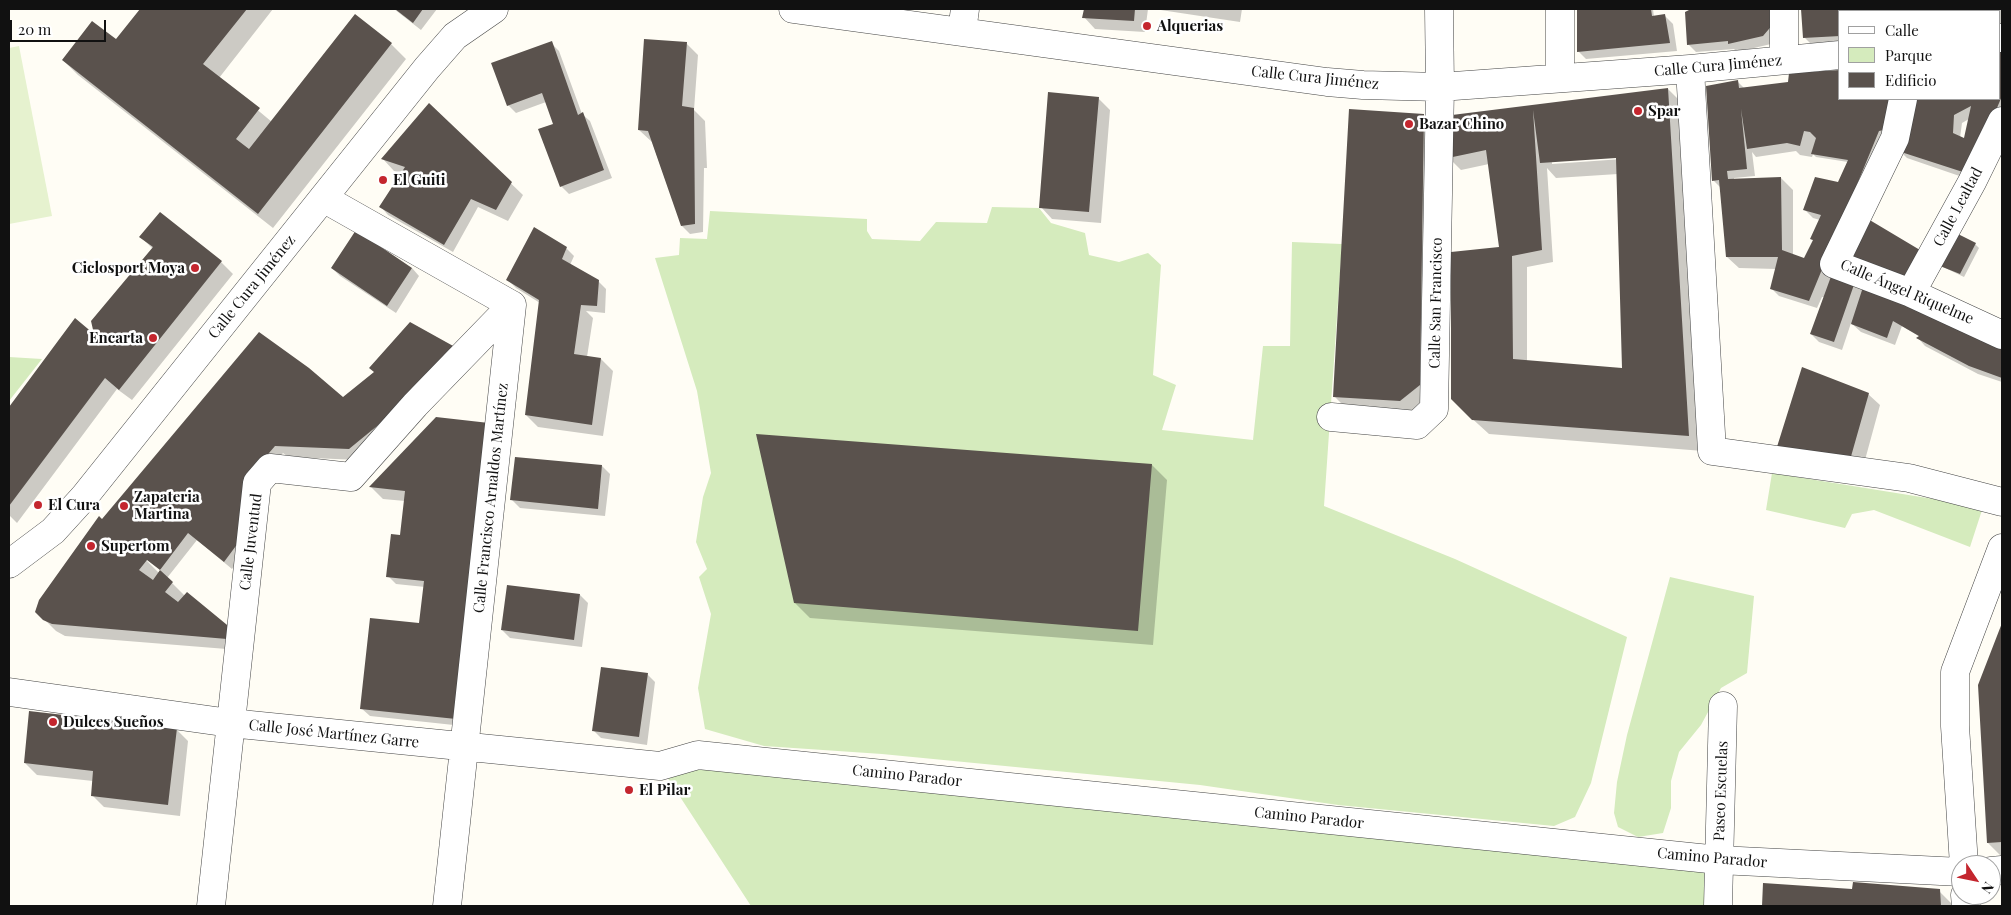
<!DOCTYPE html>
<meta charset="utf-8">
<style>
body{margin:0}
#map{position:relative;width:2011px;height:915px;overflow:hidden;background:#fffdf5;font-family:"Playfair Display",serif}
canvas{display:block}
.frame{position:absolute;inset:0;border:10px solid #111;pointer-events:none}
.legend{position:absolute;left:1838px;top:10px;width:162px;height:90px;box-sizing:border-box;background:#fff;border:1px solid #a0a0a0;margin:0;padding:6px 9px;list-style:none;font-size:15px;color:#111}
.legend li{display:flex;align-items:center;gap:10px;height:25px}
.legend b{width:25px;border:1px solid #a0a0a0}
.north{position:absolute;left:1951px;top:855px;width:50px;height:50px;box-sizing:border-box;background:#fff;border:1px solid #a0a0a0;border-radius:50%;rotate:124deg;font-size:14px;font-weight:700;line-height:20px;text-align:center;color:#111}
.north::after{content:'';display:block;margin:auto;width:18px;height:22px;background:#c4262e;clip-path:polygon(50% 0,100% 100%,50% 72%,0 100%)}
.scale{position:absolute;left:10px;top:20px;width:96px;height:22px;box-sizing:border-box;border:2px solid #111;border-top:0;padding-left:6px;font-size:15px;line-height:18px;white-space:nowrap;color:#111;-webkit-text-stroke:4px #fff;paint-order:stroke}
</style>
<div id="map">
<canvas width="2011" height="915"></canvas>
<div class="frame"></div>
<ul class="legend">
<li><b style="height:6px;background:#fff"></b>Calle</li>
<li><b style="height:14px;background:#d5ebbd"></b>Parque</li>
<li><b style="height:14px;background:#5a524d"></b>Edificio</li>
</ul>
<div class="north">N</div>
<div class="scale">20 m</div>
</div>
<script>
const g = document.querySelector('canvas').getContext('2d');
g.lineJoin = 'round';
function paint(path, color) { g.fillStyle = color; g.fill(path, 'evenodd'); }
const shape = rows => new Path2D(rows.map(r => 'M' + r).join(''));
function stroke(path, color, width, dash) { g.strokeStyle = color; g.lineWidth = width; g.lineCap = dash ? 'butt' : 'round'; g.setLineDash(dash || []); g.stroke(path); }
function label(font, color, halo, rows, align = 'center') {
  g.font = font + ' "Playfair Display",serif'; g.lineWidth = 5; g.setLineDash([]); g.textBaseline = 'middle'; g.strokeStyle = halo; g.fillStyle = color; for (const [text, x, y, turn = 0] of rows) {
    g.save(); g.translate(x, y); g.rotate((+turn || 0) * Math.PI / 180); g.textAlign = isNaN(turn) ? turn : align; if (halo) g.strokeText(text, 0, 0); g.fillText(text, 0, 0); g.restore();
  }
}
paint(shape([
 [992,207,1039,208,1051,223,1085,233,1089,255,1119,262,1148,253,1161,265,1153,375,1176,385,1162,430,1253,440,1263,346,1290,346,1292,242,1342,244,1324,506,1455,559,1627,637,1591,783,1575,817,1554,826,1338,805,1200,785,882,754,764,746,705,729,698,688,711,614,699,577,707,569,696,542,703,497,711,473,697,391,655,258,679,255,680,238,707,239,710,211,867,219,867,231,872,239,920,241,936,222,987,223],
 [9,357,42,359,9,401],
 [1772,473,1983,507,1970,547,1874,510,1852,514,1845,528,1766,510],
 [1670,577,1754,596,1747,673,1721,688,1701,725,1679,752,1671,781,1671,808,1663,833,1638,837,1618,827,1614,813,1617,782,1627,735],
 [698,755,1719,860,1718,906,751,906,660,766]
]), '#d5ebbd');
paint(shape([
 [19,46,52,216,9,224,9,48]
]), '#e6f2cf');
paint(shape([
 [142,9,273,9,219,78,272,122,391,44,406,59,273,228,78,75,63,60,116,41],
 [394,9,437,9,421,30],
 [1085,9,1148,9,1145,32,1095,29,1084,17],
 [1154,9,1242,9,1240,22],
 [1579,9,1653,9,1654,17,1665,16,1673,24,1677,51,1586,59,1578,51],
 [1693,9,1782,9,1771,44,1737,52,1734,49,1696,52,1688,44],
 [1802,9,1916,9,1916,11,1840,11,1840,43,1812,45,1804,37],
 [1986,9,2002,9,2002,25,2000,26,2000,11,1986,11],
 [551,43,559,51,582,114,590,121,612,178,569,194,561,186,555,125,546,102,516,113,508,105],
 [686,43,698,55,694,110,705,121,707,168,704,168,703,232,690,234,682,226,652,142,639,130],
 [2000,53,2002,53,2002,120,1977,182,1907,158,1899,150,1912,99,2000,99],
 [1969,119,1965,140,1960,138,1962,123],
 [1737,81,1745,89,1840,99,1905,99,1850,227,2002,343,2002,382,1978,374,1925,346,1918,338,1920,337,1902,326,1895,345,1861,332,1851,323,1842,350,1819,342,1811,334,1824,297,1822,297,1817,308,1779,296,1771,288,1776,269,1739,268,1727,257,1721,188,1714,181],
 [1796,151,1800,155,1812,157,1813,154,1816,157,1848,162,1839,183,1805,210,1813,218,1820,220,1811,239,1814,241,1805,259,1793,255,1793,190,1781,178,1734,181,1734,178,1755,176,1752,152,1756,157],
 [1668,89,1683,104,1703,451,1489,434,1467,414,1501,247,1489,164,1461,170,1449,158,1446,118],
 [1622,156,1622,159,1552,164,1552,161],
 [1547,168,1556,178,1618,174,1624,369,1527,362,1527,267,1553,262],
 [1098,98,1110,110,1101,223,1052,219,1041,207],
 [429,105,523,195,508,221,478,207,453,252,388,215,381,207,402,174,394,171,383,159],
 [1423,115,1438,130,1435,401,1415,416,1350,412,1335,397],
 [141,237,221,262,233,274,132,400,117,389,17,523,9,515,9,409,76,320,96,337,153,249],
 [1975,244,1979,248,1964,277,1941,266],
 [566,248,574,256,570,265,598,281,606,289,605,313,586,311,593,318,587,357,601,359,613,371,603,436,538,427,526,415,540,303,516,288,508,280],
 [332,268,412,268,419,276,396,313,340,276],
 [454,348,359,460,288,457,283,453,253,489,251,544,232,569,197,540,167,578,239,650,65,636,56,631,36,611,106,524,343,399],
 [147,558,161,570,159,573,146,560],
 [1868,394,1880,405,1862,471,1790,462],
 [436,418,463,726,370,716,361,708,420,624,425,587,396,584,388,576,401,536,405,501,383,499,371,487],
 [1152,465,1167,480,1153,645,810,618,795,603],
 [602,466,610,474,605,516,520,508,512,500],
 [580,595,588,603,582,647,510,638,502,630],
 [2002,626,2002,857,1988,843,1980,685],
 [647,674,655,682,647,745,601,738,593,730],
 [176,729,188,741,180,816,104,807,92,795,93,781,37,775,25,763],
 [1765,884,1853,890,1939,891,1951,903,1951,906,1763,906]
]), '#0003');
paint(shape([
 [140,9,247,9,203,64,260,108,236,139,249,149,355,14,392,43,258,214,62,60,92,21,116,39],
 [395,9,423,9,413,23],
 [1084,9,1135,9,1134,21,1082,18],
 [1577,9,1651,9,1652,16,1665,14,1670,43,1577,52],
 [1691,9,1774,9,1774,23,1763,36,1728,44,1728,41,1687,45,1685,12],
 [1801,9,1909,9,1909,11,1840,11,1840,36,1803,38],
 [644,39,687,42,682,106,694,108,695,224,681,226,648,131,638,130],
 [552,41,578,115,583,112,604,170,560,187,538,129,553,124,542,93,507,106,491,63],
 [2000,52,2002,52,2002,96,1969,174,1898,151,1911,99,2000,99],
 [1971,106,1964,138,1953,133,1954,115],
 [1840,70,1840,99,1891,99,1884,130,1879,131,1809,301,1770,289,1778,257,1726,257,1719,180,1712,181,1706,86,1738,80,1739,88,1788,82,1789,73],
 [1741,109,1747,149,1787,143,1800,146,1804,131,1810,132,1816,138,1811,154,1848,160,1838,182,1815,177,1803,210,1821,215,1810,239,1813,240,1804,258,1782,250,1781,177,1728,179,1727,171,1747,169],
 [1668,88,1689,436,1472,420,1451,399,1451,252,1499,247,1486,150,1448,158,1444,116],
 [1533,110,1540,163,1616,158,1622,368,1513,359,1512,256,1542,250],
 [1048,92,1099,97,1089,212,1039,208],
 [429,103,512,182,496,210,471,199,444,245,379,207,405,167,381,159],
 [1349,109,1424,114,1420,385,1400,401,1333,397],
 [160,212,222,261,119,390,105,378,9,506,9,407,75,318,94,334,91,321,153,247,139,237],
 [1868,219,1925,253,1908,285,1847,259],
 [534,227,567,247,562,259,599,280,597,306,581,305,574,354,601,358,592,425,525,415,539,300,506,280],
 [356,230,412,268,387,306,331,268],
 [1956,233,1976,243,1960,274,1940,266],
 [1833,271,1856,279,1834,342,1810,334],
 [1864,284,2002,342,2002,378,1969,366,1916,338,1919,336,1893,321,1887,338,1851,324],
 [410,322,455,347,377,426,349,449,275,446,245,481,244,535,224,562,188,533,160,570,147,560,139,570,153,580,160,570,173,582,165,592,178,602,187,592,232,629,227,639,52,624,43,620,35,612,39,600,99,516,102,519,259,332,309,368,343,397,374,372,369,368],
 [1802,367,1869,393,1850,460,1776,450],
 [436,417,489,423,456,719,360,709,370,618,419,623,424,581,386,577,391,534,400,535,405,491,369,487],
 [756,434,1152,464,1138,631,794,603],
 [515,457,602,465,598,509,510,500],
 [507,585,580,594,574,640,501,630],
 [2002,623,2002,842,1987,843,1978,685],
 [601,667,648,673,639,737,592,731],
 [29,711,177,728,168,805,91,796,93,771,24,763],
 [1853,882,1940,889,1941,906,1762,906,1763,883,1852,889]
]), '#5a524d');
const minor = shape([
 [793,9,1327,82,1363,85,1440,87,1690,69,1840,55],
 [1971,11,1972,9],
 [962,31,965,9],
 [2000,38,2002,38],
 [1784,60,1784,9],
 [1690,69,1712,451,1909,478,2002,502],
 [1560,78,1560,9],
 [1903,99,1895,138,1834,264,1911,293,2002,335],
 [323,198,512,305],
 [1911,293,1972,182,2002,121],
 [1331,417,1417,425,1434,409,1440,87,1439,9],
 [9,564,53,531,84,497,427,68,455,36,494,9],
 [9,692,230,723,660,766,698,755,1719,860,1961,872],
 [1964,865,1955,726,1955,672,2002,548],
 [1991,871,2002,870],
 [1965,895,1966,906],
 [211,906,257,483,270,468,351,477,415,405,512,305],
 [447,906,512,305],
 [1718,906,1723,706]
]);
stroke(minor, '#444', 29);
stroke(minor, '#fff', 28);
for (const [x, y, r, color] of [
 [1147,26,5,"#c4262e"],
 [1638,111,5,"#c4262e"],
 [1409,124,5,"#c4262e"],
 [383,180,5,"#c4262e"],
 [195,268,5,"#c4262e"],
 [153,338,5,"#c4262e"],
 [38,505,5,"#c4262e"],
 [124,506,5,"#c4262e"],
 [91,546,5,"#c4262e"],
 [53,722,5,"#c4262e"],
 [629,790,5,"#c4262e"]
]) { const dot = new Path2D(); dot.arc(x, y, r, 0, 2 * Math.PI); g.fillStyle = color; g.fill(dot); stroke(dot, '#fff', 2); }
label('bold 15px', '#111', '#fff', [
 ["Alquerias",1157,26],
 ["Spar",1648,111],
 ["Bazar Chino",1419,124],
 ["El Guiti",393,180],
 ["Ciclosport Moya",185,268,"right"],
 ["Encarta",143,338,"right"],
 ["Zapateria",134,497],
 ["Martina",134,514],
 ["El Cura",48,505],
 ["Supertom",101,546],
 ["Dulces Sueños",63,722],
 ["El Pilar",639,790]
], 'left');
label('15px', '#111', '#fff', [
 ["Calle Cura Jiménez",1718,66,-5],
 ["Calle Cura Jiménez",1315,78,6],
 ["Calle Lealtad",1958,207,-62],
 ["Calle Cura Jiménez",252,287,-51],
 ["Calle Ángel Riquelme",1907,292,23],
 ["Calle San Francisco",1436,303,-89],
 ["Calle Francisco Arnaldos Martínez",491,498,-84],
 ["Calle Juventud",251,542,-83],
 ["Calle José Martínez Garre",334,734,6],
 ["Camino Parador",907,776,6],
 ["Paseo Escuelas",1721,791,-88],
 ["Camino Parador",1309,818,6],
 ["Camino Parador",1712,858,5]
]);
</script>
